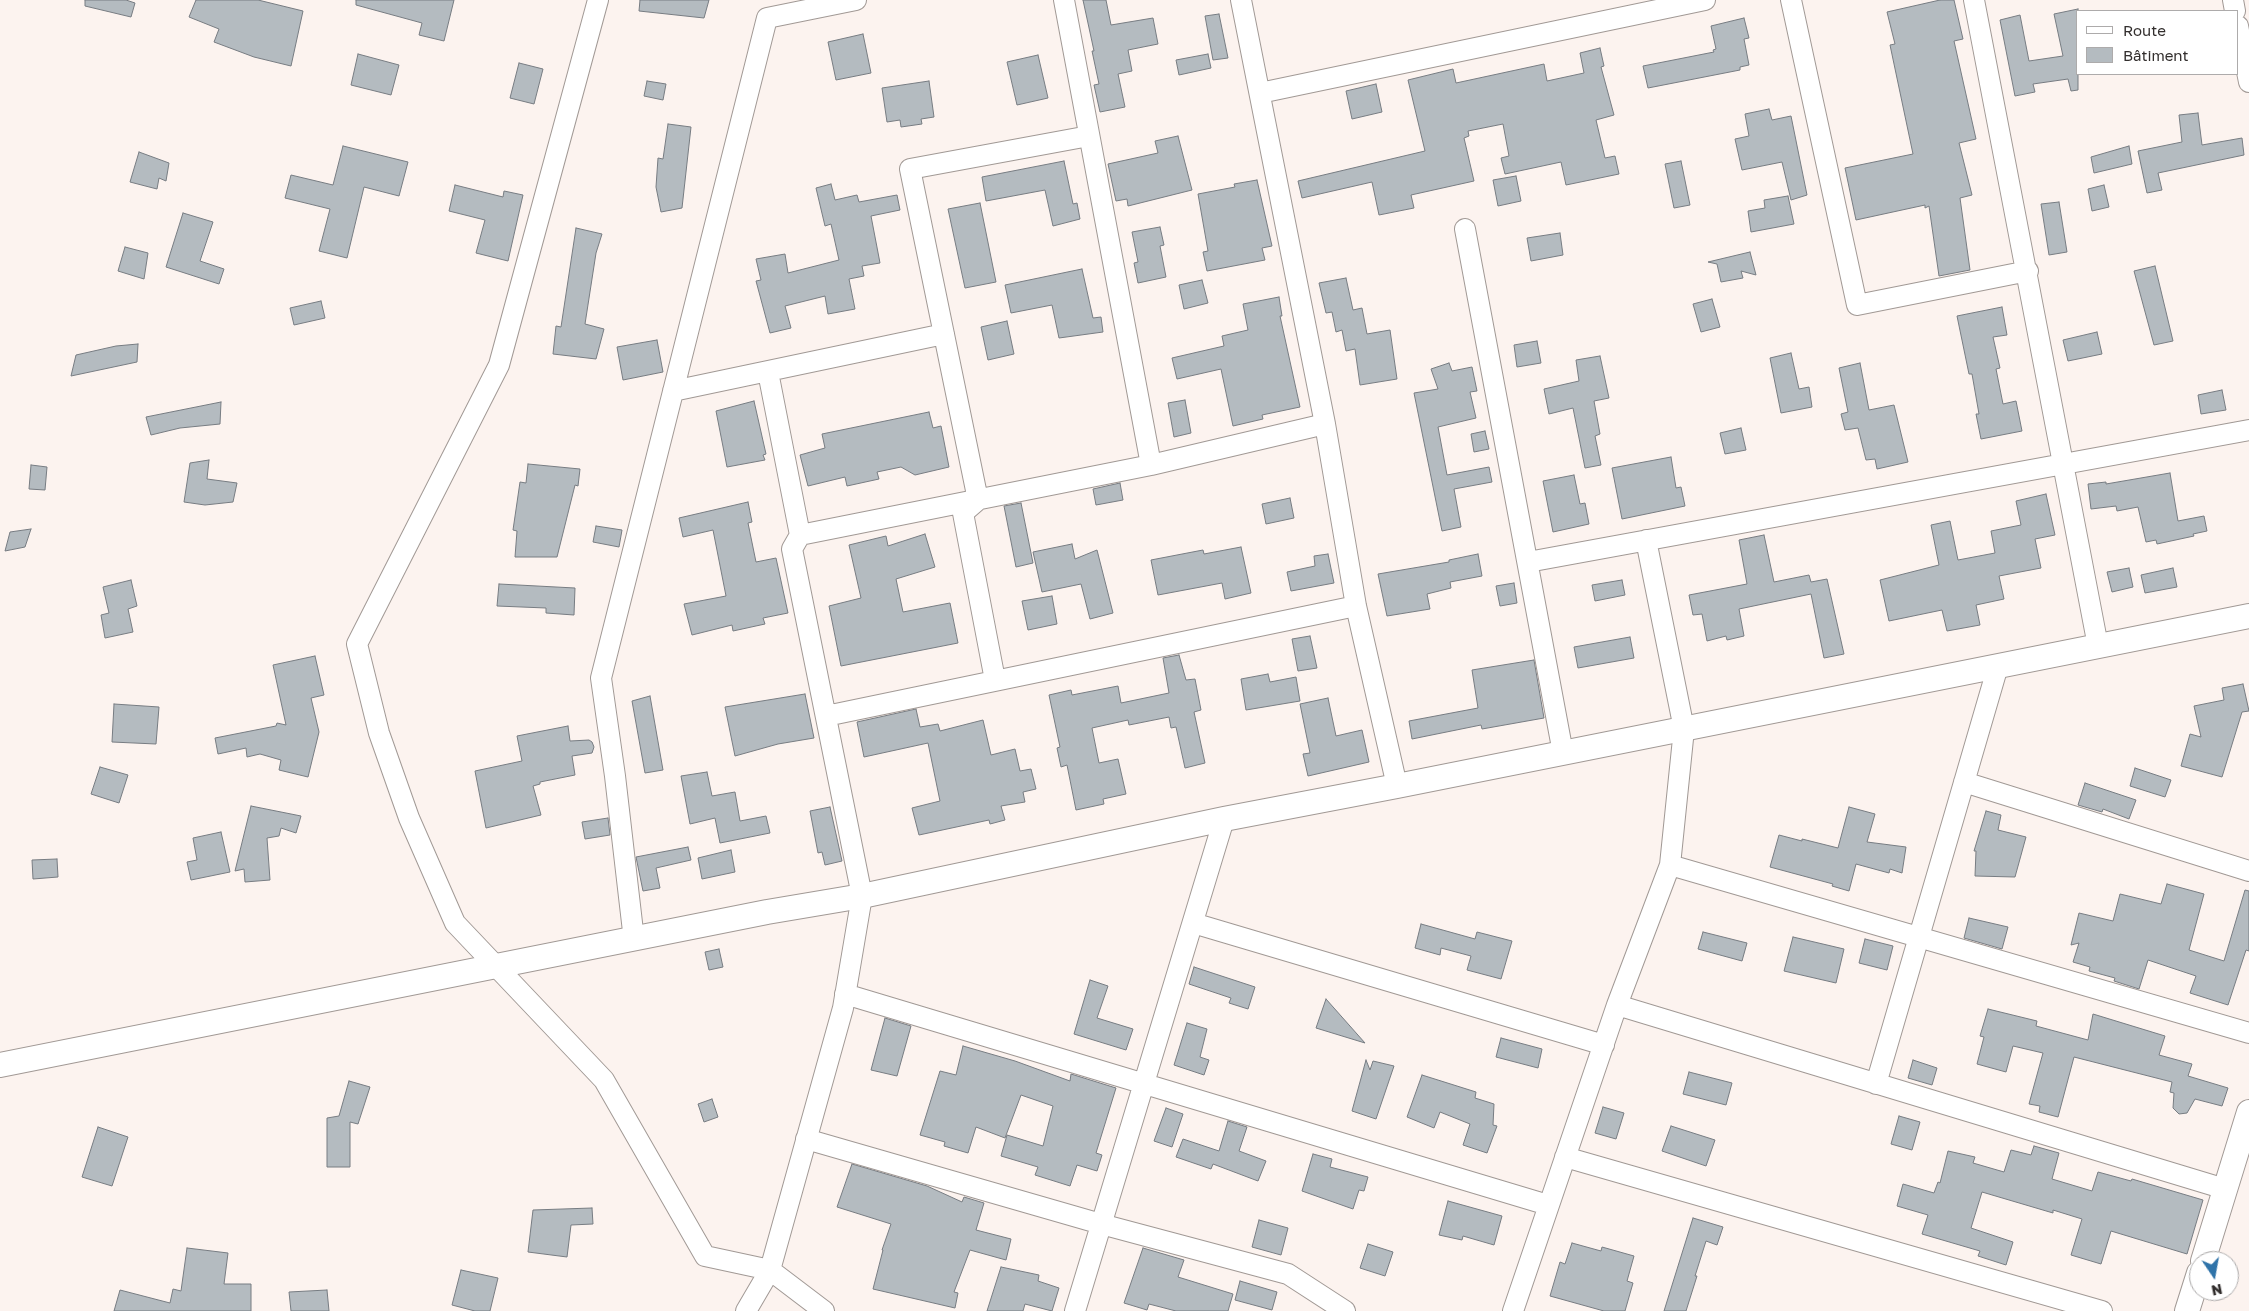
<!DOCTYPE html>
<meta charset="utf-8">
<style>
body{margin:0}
#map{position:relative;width:2249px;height:1311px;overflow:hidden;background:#fcf3ef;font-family:"Golos Text",sans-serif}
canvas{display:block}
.legend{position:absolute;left:2076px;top:10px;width:162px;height:65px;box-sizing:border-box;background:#fff;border:1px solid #adabab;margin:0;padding:6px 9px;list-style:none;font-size:15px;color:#322e2d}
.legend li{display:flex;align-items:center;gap:10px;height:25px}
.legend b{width:25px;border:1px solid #adabab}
.north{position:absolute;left:2189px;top:1251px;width:50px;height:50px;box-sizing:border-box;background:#fff;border:1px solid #adabab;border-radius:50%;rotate:168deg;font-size:14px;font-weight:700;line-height:20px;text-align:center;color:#322e2d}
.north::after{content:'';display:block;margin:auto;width:18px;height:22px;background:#2f73a9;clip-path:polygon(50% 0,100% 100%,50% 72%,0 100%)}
</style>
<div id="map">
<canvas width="2249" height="1311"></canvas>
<ul class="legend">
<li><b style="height:6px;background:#fff"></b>Route</li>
<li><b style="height:14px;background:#b4bbc0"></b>Bâtiment</li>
</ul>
<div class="north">N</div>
</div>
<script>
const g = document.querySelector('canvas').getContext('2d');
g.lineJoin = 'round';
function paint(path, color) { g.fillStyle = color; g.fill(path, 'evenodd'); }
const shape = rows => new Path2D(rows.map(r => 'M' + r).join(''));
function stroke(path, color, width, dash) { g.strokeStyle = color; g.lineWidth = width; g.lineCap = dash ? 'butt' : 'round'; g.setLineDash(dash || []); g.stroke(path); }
const building = shape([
 [85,0,126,0,135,3,131,17,85,6,85,0],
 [196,0,258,0,303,11,291,66,254,57,214,42,219,29,189,17,196,0],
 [356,0,454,0,444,41,419,35,422,23,356,5,356,0],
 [640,0,709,0,704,18,639,11,640,0],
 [1083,0,1106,0,1111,25,1153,18,1158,44,1128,50,1132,71,1118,74,1125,107,1100,112,1094,85,1099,84,1092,51,1094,51,1083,0],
 [1940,0,1954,0,1963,39,1954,41,1976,139,1959,143,1972,195,1960,198,1970,270,1939,276,1929,206,1925,208,1925,205,1856,220,1845,168,1913,154,1890,45,1895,44,1887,12,1940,0],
 [2078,9,2078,90,2071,91,2068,79,2033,84,2035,92,2015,96,2000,20,2020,15,2029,61,2063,56,2054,14,2078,9],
 [1219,14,1228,58,1213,60,1205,16,1219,14],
 [1744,18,1749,38,1744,39,1749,65,1740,67,1740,70,1648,88,1643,66,1714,52,1713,50,1716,49,1711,26,1744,18],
 [863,34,871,73,836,80,828,42,863,34],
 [1600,48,1604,66,1601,67,1614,115,1596,120,1605,158,1615,156,1619,174,1566,185,1561,162,1505,174,1501,158,1509,156,1503,124,1468,131,1469,136,1464,138,1474,181,1411,195,1414,208,1379,215,1372,182,1302,198,1298,181,1425,151,1408,80,1453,69,1456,83,1544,64,1547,81,1584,73,1580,53,1600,48],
 [358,54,399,65,391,95,351,85,358,54],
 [1208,54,1211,68,1179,75,1176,60,1208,54],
 [1038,55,1048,98,1017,105,1007,62,1038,55],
 [519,63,543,69,534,104,510,98,519,63],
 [647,81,666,84,663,100,644,96,647,81],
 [929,81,934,117,921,119,922,124,901,127,900,120,887,122,882,88,929,81],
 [1376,84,1382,112,1352,119,1346,91,1376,84],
 [1769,109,1772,120,1791,116,1807,195,1791,200,1782,162,1742,170,1735,139,1749,136,1745,114,1769,109],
 [2198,113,2202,145,2242,138,2244,155,2158,173,2162,190,2147,193,2138,151,2182,142,2179,115,2198,113],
 [668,124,691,127,682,208,661,212,656,187,658,158,663,159,668,124],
 [1178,136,1192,190,1128,206,1127,199,1116,201,1108,164,1158,153,1155,141,1178,136],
 [343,146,408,162,399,196,364,187,347,258,319,251,330,209,285,198,291,175,333,185,343,146],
 [2129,146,2132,164,2094,173,2091,157,2129,146],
 [139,152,169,163,166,181,159,178,157,189,130,182,139,152],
 [1064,161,1073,204,1077,203,1080,219,1053,226,1045,190,986,201,982,177,1064,161],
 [1681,161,1690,205,1674,208,1665,164,1681,161],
 [1516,176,1521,201,1498,206,1493,180,1516,176],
 [1257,180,1272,246,1262,248,1265,260,1207,271,1203,252,1208,251,1198,194,1235,187,1234,184,1257,180],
 [831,184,835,200,857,195,859,202,897,195,900,210,871,216,880,263,862,266,864,276,849,279,855,309,828,314,825,296,785,306,791,328,770,333,756,281,761,280,756,259,785,254,788,273,839,260,831,224,825,226,816,188,831,184],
 [455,185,503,197,504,191,523,195,508,261,476,253,485,220,449,211,455,185],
 [2104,185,2109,207,2092,211,2088,189,2104,185],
 [1788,196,1794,224,1751,232,1748,211,1765,208,1764,200,1788,196],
 [2059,202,2067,252,2049,255,2041,204,2059,202],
 [980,203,996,282,965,288,948,209,980,203],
 [183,213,213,222,200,261,224,269,219,284,166,267,183,213],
 [1160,227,1164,245,1160,246,1166,277,1138,283,1134,263,1138,262,1132,232,1160,227],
 [576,228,602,234,596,253,585,324,604,329,596,359,553,354,556,326,561,327,576,228],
 [1560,233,1563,255,1531,261,1527,238,1560,233],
 [125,247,148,253,144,279,118,271,125,247],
 [1750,252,1756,275,1741,271,1743,278,1721,282,1717,264,1708,262,1750,252],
 [2155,266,2173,341,2154,345,2134,271,2155,266],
 [1082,269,1093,318,1101,317,1103,332,1059,338,1052,305,1011,313,1005,285,1082,269],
 [1346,278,1353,310,1362,308,1367,334,1390,330,1397,379,1360,385,1355,349,1346,351,1342,330,1336,332,1332,312,1326,313,1319,283,1346,278],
 [1202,280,1208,303,1184,309,1179,285,1202,280],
 [1279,297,1282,316,1280,316,1300,407,1262,415,1263,419,1233,426,1221,369,1177,379,1172,358,1224,346,1222,336,1248,330,1243,304,1279,297],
 [1712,299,1720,327,1701,332,1693,304,1712,299],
 [321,301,325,318,294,325,290,308,321,301],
 [2002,307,2007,335,1993,337,2000,368,1996,369,2003,404,2016,401,2022,431,1981,439,1976,414,1979,414,1972,374,1969,374,1957,316,2002,307],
 [1007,321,1014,354,988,360,981,327,1007,321],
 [2097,332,2102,354,2068,361,2063,340,2097,332],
 [657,340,663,372,623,380,617,347,657,340],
 [1537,341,1541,363,1517,367,1514,345,1537,341],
 [138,344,137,362,71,376,76,355,116,346,138,344],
 [1791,353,1799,389,1809,387,1812,407,1781,413,1770,358,1791,353],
 [1600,356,1609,398,1594,401,1600,434,1595,436,1601,465,1585,468,1573,408,1549,414,1544,389,1579,381,1576,360,1600,356],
 [1449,363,1452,371,1472,367,1477,391,1470,392,1476,418,1438,427,1447,475,1489,467,1492,482,1454,489,1461,527,1442,531,1414,393,1438,389,1431,369,1449,363],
 [1860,363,1869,410,1894,405,1908,462,1877,469,1875,459,1866,460,1858,428,1845,430,1841,414,1848,412,1839,368,1860,363],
 [2222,390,2226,410,2201,414,2198,395,2222,390],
 [1185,400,1191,433,1174,437,1168,403,1185,400],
 [754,401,766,454,763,455,765,460,727,467,716,411,754,401],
 [221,402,220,424,180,428,151,435,146,417,221,402],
 [929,412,933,428,941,426,949,467,915,475,901,467,877,472,879,479,847,486,845,477,808,486,800,455,825,448,822,434,929,412],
 [1741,428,1746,450,1725,454,1720,433,1741,428],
 [1485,431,1489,449,1474,452,1471,434,1485,431],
 [1671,457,1676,488,1681,487,1685,506,1622,519,1612,468,1671,457],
 [209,460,207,479,237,483,233,502,205,505,184,502,190,463,209,460],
 [528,464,580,469,578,486,575,485,557,557,515,557,517,531,513,530,520,482,526,483,528,464],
 [31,465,47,467,45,490,29,489,31,465],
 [2170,473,2178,521,2204,516,2207,531,2193,534,2194,536,2157,544,2156,540,2146,542,2138,507,2117,511,2116,506,2091,509,2088,484,2106,482,2106,484,2170,473],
 [1574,475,1580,504,1585,503,1589,524,1553,532,1543,481,1574,475],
 [1120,483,1123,500,1096,505,1093,489,1120,483],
 [2046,494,2055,535,2035,539,2041,568,1999,576,2004,599,1976,605,1980,625,1947,631,1942,610,1889,621,1880,580,1939,565,1931,525,1950,521,1958,560,1995,553,1991,531,2021,525,2016,501,2046,494],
 [1290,498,1294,518,1266,524,1262,504,1290,498],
 [748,502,752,522,748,523,756,562,776,558,788,613,763,618,765,624,733,631,732,625,692,635,684,604,726,596,713,530,683,537,679,518,748,502],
 [1021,503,1033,563,1016,567,1004,506,1021,503],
 [596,526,622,530,619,547,593,542,596,526],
 [31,529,25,547,5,551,10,532,31,529],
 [925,534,935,567,896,579,903,612,950,603,958,643,841,666,829,606,861,598,849,545,886,536,888,546,925,534],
 [1764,535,1774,582,1809,575,1811,582,1827,579,1844,654,1824,658,1811,594,1739,609,1744,636,1727,640,1726,636,1707,641,1702,614,1693,615,1689,595,1747,584,1739,540,1764,535],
 [1072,544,1075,559,1097,550,1113,613,1090,619,1081,584,1042,592,1033,552,1072,544],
 [1241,547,1251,593,1225,599,1222,583,1158,595,1151,560,1203,550,1204,554,1241,547],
 [1328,554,1334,583,1291,591,1287,572,1315,566,1314,556,1328,554],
 [1478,554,1482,576,1450,582,1451,588,1427,594,1430,609,1387,616,1378,574,1449,562,1449,560,1478,554],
 [2129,568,2133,587,2112,592,2107,572,2129,568],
 [2173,568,2177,587,2145,593,2141,575,2173,568],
 [131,580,137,606,128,609,133,632,105,638,101,615,109,613,103,587,131,580],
 [1622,580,1625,595,1595,601,1592,585,1622,580],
 [1514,583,1517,603,1500,606,1496,586,1514,583],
 [499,584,575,588,574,615,546,613,546,608,497,606,499,584],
 [1052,596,1057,624,1028,630,1022,601,1052,596],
 [1310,636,1317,668,1298,671,1292,639,1310,636],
 [1630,637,1634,658,1578,668,1574,647,1630,637],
 [1179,655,1186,680,1195,679,1201,710,1194,712,1205,763,1185,768,1176,727,1171,728,1169,717,1129,725,1128,720,1092,728,1099,763,1118,759,1126,794,1103,799,1104,804,1076,810,1067,765,1061,767,1057,748,1060,747,1049,695,1071,690,1072,695,1118,686,1121,703,1169,693,1163,658,1179,655],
 [315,656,324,695,311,698,319,732,308,777,279,770,281,760,260,754,247,757,246,748,218,754,215,738,276,726,277,723,286,725,273,665,315,656],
 [1534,660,1544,718,1482,729,1481,725,1412,739,1409,721,1478,708,1472,670,1534,660],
 [1268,674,1270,682,1296,677,1300,701,1246,710,1241,679,1268,674],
 [2243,684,2249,711,2242,712,2222,777,2181,766,2190,734,2201,737,2194,706,2224,700,2222,688,2243,684],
 [805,694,814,738,778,744,735,756,725,707,805,694],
 [650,696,663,770,645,773,632,701,650,696],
 [1328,698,1336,736,1362,730,1369,762,1308,776,1303,754,1310,753,1300,704,1328,698],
 [114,704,159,707,156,744,112,742,114,704],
 [916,709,920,727,938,724,940,731,983,720,991,755,1015,749,1020,771,1031,769,1036,789,1023,792,1025,802,1001,806,1005,820,990,824,989,820,919,835,912,808,940,801,928,743,864,757,857,722,916,709],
 [568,726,570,741,589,740,592,742,594,747,592,753,572,756,575,775,540,782,540,784,533,786,541,815,486,828,475,771,522,761,517,736,568,726],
 [100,767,128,775,119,803,91,794,100,767],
 [2135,768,2171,780,2165,797,2130,786,2135,768],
 [707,772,712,796,735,792,740,821,766,816,770,833,720,843,715,818,690,824,681,776,707,772],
 [2085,783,2136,800,2129,819,2103,809,2102,812,2078,805,2085,783],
 [251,806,301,816,296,833,281,828,279,836,267,838,270,880,245,882,244,869,235,871,251,806],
 [830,807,842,861,825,865,822,852,818,853,810,811,830,807],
 [1849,807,1875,814,1867,842,1906,847,1902,873,1890,869,1889,873,1856,864,1849,891,1832,886,1833,884,1770,867,1779,835,1802,841,1802,839,1838,848,1849,807],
 [1986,811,2001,815,1998,830,2026,837,2015,877,1975,876,1976,851,1974,851,1986,811],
 [608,818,610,835,585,839,582,822,608,818],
 [221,832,230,872,191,880,187,862,197,860,193,838,221,832],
 [688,847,691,860,656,868,660,888,643,891,636,857,688,847],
 [731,850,735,872,702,879,698,858,731,850],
 [57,859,58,877,33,879,32,860,57,859],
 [2167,884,2204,894,2189,950,2224,961,2245,890,2249,891,2249,951,2246,950,2228,1005,2190,993,2196,976,2148,960,2139,989,2114,981,2115,978,2089,971,2090,967,2073,962,2079,943,2071,945,2079,913,2113,921,2120,894,2161,904,2167,884],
 [1969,918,2008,927,2002,949,1964,938,1969,918],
 [1421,924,1475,939,1477,932,1512,941,1501,979,1467,970,1471,956,1441,948,1440,955,1415,948,1421,924],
 [1703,932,1747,943,1742,961,1698,949,1703,932],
 [1793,937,1844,949,1836,983,1784,971,1793,937],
 [1865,939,1893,946,1887,970,1859,963,1865,939],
 [719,949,723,967,709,970,705,952,719,949],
 [1194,967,1255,987,1248,1009,1229,1003,1231,998,1189,984,1194,967],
 [1090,980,1108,986,1097,1018,1133,1029,1126,1050,1074,1034,1090,980],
 [1326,999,1365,1043,1316,1028,1326,999],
 [1988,1009,2037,1021,2036,1026,2088,1040,2093,1014,2165,1036,2159,1055,2192,1064,2188,1076,2228,1088,2222,1106,2195,1099,2187,1113,2179,1114,2173,1108,2174,1093,2170,1092,2172,1082,2074,1057,2058,1117,2039,1112,2040,1106,2029,1104,2043,1053,2013,1046,2006,1072,1977,1064,1984,1037,1980,1036,1988,1009],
 [885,1018,911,1026,897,1076,871,1070,885,1018],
 [1187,1023,1207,1029,1200,1057,1209,1060,1204,1075,1174,1065,1187,1023],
 [1501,1038,1542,1049,1538,1068,1496,1057,1501,1038],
 [963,1046,1015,1061,1070,1081,1071,1074,1116,1088,1096,1153,1102,1155,1097,1171,1077,1165,1070,1186,1035,1175,1038,1167,1001,1156,1007,1135,1043,1146,1053,1106,1021,1095,1005,1138,976,1127,968,1153,944,1146,945,1142,920,1135,940,1071,956,1075,963,1046],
 [1366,1060,1370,1070,1373,1061,1394,1066,1376,1119,1352,1111,1366,1060],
 [1913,1060,1937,1068,1932,1085,1908,1078,1913,1060],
 [1689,1072,1732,1083,1726,1105,1683,1094,1689,1072],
 [1422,1075,1476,1092,1475,1098,1494,1104,1493,1125,1497,1126,1487,1153,1463,1145,1470,1124,1440,1112,1434,1128,1407,1117,1422,1075],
 [349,1081,370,1087,358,1124,350,1122,350,1167,327,1167,327,1118,339,1116,349,1081],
 [712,1099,718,1117,704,1122,698,1104,712,1099],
 [1603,1107,1624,1113,1616,1139,1595,1133,1603,1107],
 [1166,1108,1183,1114,1172,1147,1154,1141,1166,1108],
 [1899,1116,1920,1122,1912,1150,1891,1144,1899,1116],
 [1228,1121,1247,1127,1239,1151,1266,1161,1258,1181,1213,1164,1211,1169,1176,1157,1183,1139,1219,1151,1228,1121],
 [1671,1126,1715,1140,1706,1166,1662,1151,1671,1126],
 [98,1127,128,1137,112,1186,82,1177,98,1127],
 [2034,1146,2059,1153,2052,1179,2092,1191,2098,1172,2131,1181,2132,1179,2203,1200,2187,1254,2111,1231,2101,1264,2071,1255,2082,1219,2053,1210,2053,1213,1982,1192,1971,1228,2013,1242,2006,1265,1978,1256,1980,1251,1922,1234,1928,1215,1897,1206,1903,1184,1934,1193,1938,1182,1940,1183,1948,1151,1975,1157,1973,1163,2004,1172,2011,1150,2031,1155,2034,1146],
 [1313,1154,1332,1159,1330,1167,1368,1177,1364,1191,1359,1190,1353,1209,1302,1191,1313,1154],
 [852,1164,927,1186,962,1202,964,1197,984,1203,976,1230,1011,1239,1006,1260,970,1250,954,1292,958,1293,955,1308,873,1289,883,1250,882,1250,891,1224,837,1207,852,1164],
 [1448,1201,1502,1216,1494,1245,1463,1236,1462,1240,1439,1235,1448,1201],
 [592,1208,593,1224,571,1225,567,1257,528,1252,533,1210,592,1208],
 [1693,1218,1723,1227,1717,1245,1706,1241,1695,1276,1697,1276,1686,1311,1664,1311,1693,1218],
 [1259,1220,1288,1228,1281,1255,1252,1247,1259,1220],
 [1572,1243,1601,1251,1602,1247,1634,1256,1627,1281,1633,1283,1625,1311,1604,1311,1550,1296,1560,1262,1565,1264,1572,1243],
 [1368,1244,1393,1252,1385,1276,1360,1268,1368,1244],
 [187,1248,228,1253,224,1284,251,1284,251,1311,114,1311,120,1290,170,1303,173,1289,181,1291,187,1248],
 [1143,1248,1184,1260,1178,1277,1233,1294,1228,1311,1176,1311,1149,1304,1147,1310,1124,1303,1143,1248],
 [1001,1267,1039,1275,1038,1281,1059,1288,1052,1311,1025,1304,1023,1311,987,1311,1001,1267],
 [461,1270,498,1278,490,1311,475,1311,452,1305,461,1270],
 [1240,1281,1277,1292,1272,1310,1235,1300,1240,1281],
 [327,1290,329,1311,291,1311,289,1292,327,1290]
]);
paint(building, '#b4bbc0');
stroke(building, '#777c82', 1);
const minor = shape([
 [598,0,499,365,357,644,379,733,409,818,455,923,604,1080,705,1256,770,1270,824,1311],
 [1064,0,1151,465],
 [1241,0,1325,424,1356,606,1397,786],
 [1791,0,1857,305,2028,271],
 [1974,0,2098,646],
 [2233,0,2235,11],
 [2238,26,2249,82],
 [1260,93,1705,0],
 [1465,229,1563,753],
 [673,391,944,334],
 [800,535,1151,465,1325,424],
 [1528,562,2249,430],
 [995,680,963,513,978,500,910,169,1089,136],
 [826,716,1356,606],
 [1964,782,2249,871],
 [1670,865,2249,1033],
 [1193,923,1604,1045],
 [634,940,615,776,601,678,767,18,856,0],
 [845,994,1548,1205],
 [1617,1005,2225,1189],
 [1876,1084,1998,666],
 [806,1139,1101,1224,1288,1274,1345,1311],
 [1565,1157,2102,1311],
 [746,1311,770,1270,843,1008,862,896,792,549,800,535,768,372],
 [1075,1311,1224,819],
 [1513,1311,1617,1005,1670,865,1684,729,1646,540]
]);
const tertiary = shape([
 [0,1065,767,912,862,896,1224,819,1397,786,2249,616],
 [2203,1261,2249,1112],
 [2187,1311,2199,1273]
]);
stroke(minor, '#a19995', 22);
stroke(tertiary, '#a19995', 26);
stroke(minor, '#fff', 20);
stroke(tertiary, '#fff', 24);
</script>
